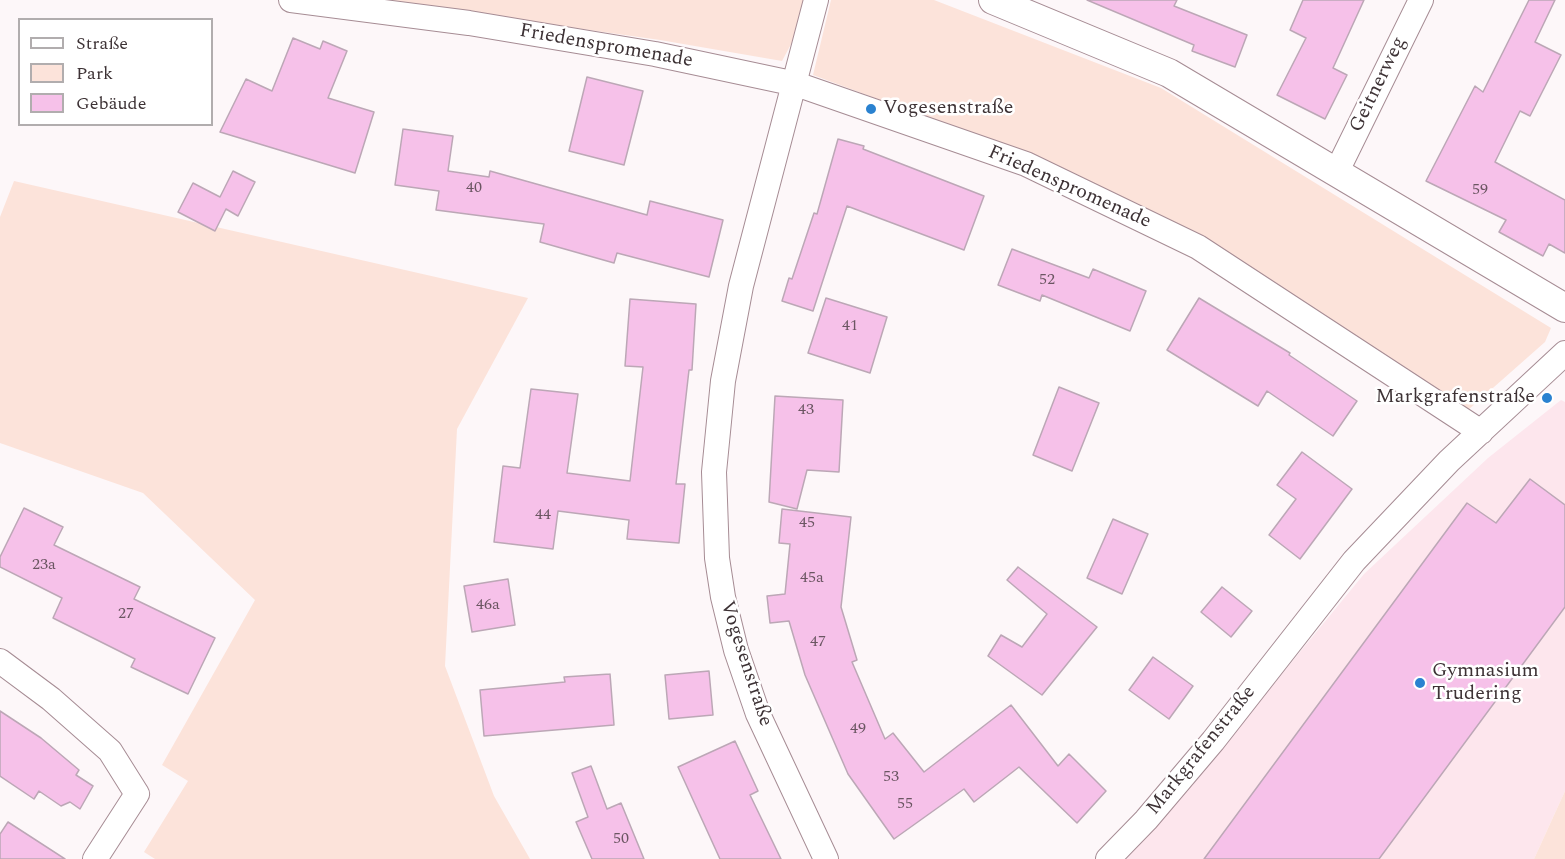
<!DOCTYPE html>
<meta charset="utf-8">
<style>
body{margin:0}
#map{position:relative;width:1565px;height:859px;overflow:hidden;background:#fdf7f9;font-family:Spectral,serif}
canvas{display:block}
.legend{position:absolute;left:18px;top:18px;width:195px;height:108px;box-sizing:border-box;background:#fff;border:2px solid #b1adae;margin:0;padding:8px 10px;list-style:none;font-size:18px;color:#3d3235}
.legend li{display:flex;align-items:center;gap:12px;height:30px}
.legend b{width:30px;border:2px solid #b1adae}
</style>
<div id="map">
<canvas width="1565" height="859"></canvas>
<ul class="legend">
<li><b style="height:8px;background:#fff"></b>Straße</li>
<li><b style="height:16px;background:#fce3da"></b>Park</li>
<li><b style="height:16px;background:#f6c1e9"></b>Gebäude</li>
</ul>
</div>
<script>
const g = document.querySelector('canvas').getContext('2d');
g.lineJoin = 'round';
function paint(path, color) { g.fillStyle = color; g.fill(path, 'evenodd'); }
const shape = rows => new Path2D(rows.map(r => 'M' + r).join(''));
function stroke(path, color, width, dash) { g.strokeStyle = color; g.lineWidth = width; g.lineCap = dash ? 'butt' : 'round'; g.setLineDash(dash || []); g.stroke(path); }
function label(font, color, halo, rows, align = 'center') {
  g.font = font + ' Spectral,serif'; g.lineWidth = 5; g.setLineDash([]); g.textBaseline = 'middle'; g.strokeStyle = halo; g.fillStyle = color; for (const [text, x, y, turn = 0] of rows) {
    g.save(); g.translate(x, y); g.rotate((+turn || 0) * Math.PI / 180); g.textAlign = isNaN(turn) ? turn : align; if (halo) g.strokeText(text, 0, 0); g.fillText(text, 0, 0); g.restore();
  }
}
paint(shape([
 [1561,400,1565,402,1565,791,1534,859,1125,859,1157,826,1364,574,1488,458]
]), '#fde6ed');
paint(shape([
 [376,0,806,0,797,33,782,61,660,40],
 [831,0,934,0,1161,88,1551,328,1545,342,1468,410,1205,237,1028,155,813,75],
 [14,181,528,298,457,429,445,666,494,796,530,859,155,859,144,852,188,781,162,765,255,600,143,493,0,443,0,217],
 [1565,791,1565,859,1534,859]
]), '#fce3da');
const building = shape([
 [1087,0,1177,0,1174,6,1247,35,1235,67,1192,51,1194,45,1087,0],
 [1303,0,1364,0,1333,68,1347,75,1325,119,1277,95,1306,38,1290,30,1303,0],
 [1529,0,1555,0,1535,42,1561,55,1530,116,1520,111,1495,162,1565,200,1565,253,1549,244,1543,256,1499,232,1506,220,1426,181,1475,86,1483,92,1529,0],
 [293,38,320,49,323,41,347,51,328,98,374,112,355,173,220,132,246,79,272,91,293,38],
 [587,77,643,91,624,165,569,151,587,77],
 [403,129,453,136,448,171,489,177,490,171,647,215,650,201,723,220,709,277,617,253,614,263,540,242,544,224,436,210,439,191,395,185,403,129],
 [838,139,864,146,863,149,984,196,964,250,847,206,813,311,782,301,789,278,792,279,814,213,817,214,838,139],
 [233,171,255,182,238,216,226,209,215,231,178,212,193,183,220,197,233,171],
 [1012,249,1089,278,1093,269,1146,291,1130,331,1042,295,1040,301,998,285,1012,249],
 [826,298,887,317,870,373,808,353,826,298],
 [1199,298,1290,353,1289,355,1357,401,1333,436,1267,391,1258,406,1167,350,1199,298],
 [630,299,696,304,692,370,689,370,676,484,685,484,679,543,627,539,629,520,558,511,553,549,494,542,503,466,520,468,531,389,578,394,567,473,630,481,643,367,625,366,630,299],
 [1059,387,1099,403,1072,471,1033,455,1059,387],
 [775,396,843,400,839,472,807,470,797,509,769,502,775,396],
 [1302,452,1352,489,1300,559,1269,535,1296,499,1277,485,1302,452],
 [1530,479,1565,505,1565,607,1379,859,1204,859,1467,503,1496,523,1530,479],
 [24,508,63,527,54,545,140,587,134,599,215,638,188,694,131,667,135,659,53,618,62,598,0,567,0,557,24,508],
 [782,509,851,517,841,607,857,660,852,662,885,739,893,733,924,772,1011,705,1058,766,1069,754,1106,791,1077,823,1019,767,974,802,964,789,894,839,848,774,805,675,789,621,770,623,767,596,785,594,790,544,779,543,782,509],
 [1113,519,1148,534,1122,594,1087,578,1113,519],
 [1018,567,1097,627,1042,695,988,656,1001,635,1022,647,1047,614,1007,580,1018,567],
 [508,579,515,625,472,632,464,586,508,579],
 [1222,587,1252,611,1231,637,1201,612,1222,587],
 [1153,657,1193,686,1169,719,1129,690,1153,657],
 [709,671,713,715,669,719,665,675,709,671],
 [610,674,614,725,484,736,480,690,565,682,564,677,610,674],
 [0,711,41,738,79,770,76,775,93,786,80,809,70,802,61,806,39,791,34,799,0,776,0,711],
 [735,741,758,791,750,795,781,859,720,859,678,767,735,741],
 [591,766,607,809,621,803,644,859,592,859,576,822,588,817,572,773,591,766],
 [8,822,65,859,0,859,0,834,8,822]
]);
paint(building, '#f6c1e9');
stroke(building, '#bca7b6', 1.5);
const minor = shape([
 [291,0,469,23,655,54,796,84,1026,164,1198,247,1481,432],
 [816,0,741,286,723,381,714,472,717,558,723,597,736,650,758,714,826,859],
 [1337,171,1421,0],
 [0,661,51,699,110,751,137,794,95,859],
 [1108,859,1146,820,1213,741,1354,561,1449,461,1565,353]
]);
const tertiary = shape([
 [993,0,1169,73,1565,308]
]);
stroke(minor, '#a68c94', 26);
stroke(tertiary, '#a68c94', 30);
stroke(minor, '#fff', 24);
stroke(tertiary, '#fff', 28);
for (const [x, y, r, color] of [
 [871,109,6,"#2a82d0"],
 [1547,398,6,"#2a82d0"],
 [1420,683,6,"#2a82d0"]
]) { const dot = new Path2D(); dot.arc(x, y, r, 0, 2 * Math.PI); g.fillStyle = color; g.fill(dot); stroke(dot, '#fff', 2); }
label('16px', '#6b5662', null, [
 ["40",474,189],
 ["59",1480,191],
 ["52",1047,281],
 ["41",850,327],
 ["43",806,411],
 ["44",543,516],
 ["45",807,524],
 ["23a",44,566],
 ["45a",812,579],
 ["46a",488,606],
 ["27",126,615],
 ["47",818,643],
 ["49",858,730],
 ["53",891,778],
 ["55",905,805],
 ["50",621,840]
]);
label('20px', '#3d3235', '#fff', [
 ["Friedenspromenade",606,47,10],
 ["Geitnerweg",1379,85,-64],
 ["Friedenspromenade",1069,188,24],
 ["Vogesenstraße",745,664,72],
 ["Markgrafenstraße",1202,751,-51]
]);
label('20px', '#3d3235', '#fff', [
 ["Vogesenstraße",883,109],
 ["Markgrafenstraße",1535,398,"right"],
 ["Gymnasium",1432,672],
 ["Trudering",1432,695]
], 'left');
</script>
